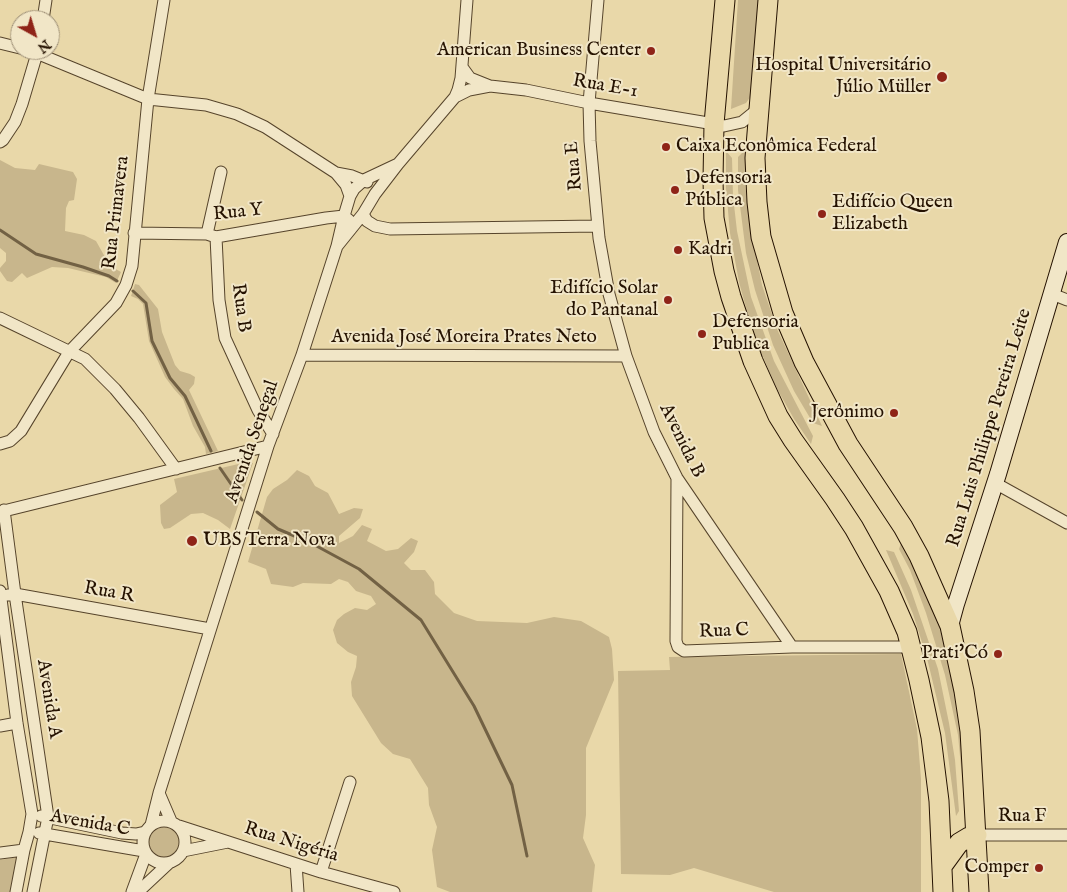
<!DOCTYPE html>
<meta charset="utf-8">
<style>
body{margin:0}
#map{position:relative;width:1067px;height:892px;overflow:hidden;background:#e9d8a9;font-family:"IM FELL English",serif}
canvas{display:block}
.north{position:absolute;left:10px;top:10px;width:50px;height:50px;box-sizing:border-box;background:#f1e6c7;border:1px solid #9f9178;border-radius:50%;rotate:141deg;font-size:14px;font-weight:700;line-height:20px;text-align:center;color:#251201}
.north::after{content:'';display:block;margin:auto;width:18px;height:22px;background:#8f2418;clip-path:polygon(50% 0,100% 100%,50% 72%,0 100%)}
</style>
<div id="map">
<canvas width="1067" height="892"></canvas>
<div class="north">N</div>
</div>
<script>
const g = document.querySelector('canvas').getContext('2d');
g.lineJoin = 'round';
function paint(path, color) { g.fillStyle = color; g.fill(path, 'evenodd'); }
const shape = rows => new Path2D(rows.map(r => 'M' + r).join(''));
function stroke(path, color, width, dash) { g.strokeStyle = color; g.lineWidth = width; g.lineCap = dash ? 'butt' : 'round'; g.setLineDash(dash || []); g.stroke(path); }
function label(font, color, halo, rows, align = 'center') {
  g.font = font + ' "IM FELL English",serif'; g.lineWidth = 4; g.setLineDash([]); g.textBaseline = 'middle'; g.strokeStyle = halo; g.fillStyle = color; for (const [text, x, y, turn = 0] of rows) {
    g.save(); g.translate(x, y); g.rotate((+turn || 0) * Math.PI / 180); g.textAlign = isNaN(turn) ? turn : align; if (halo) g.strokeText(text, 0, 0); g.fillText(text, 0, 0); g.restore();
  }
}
paint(shape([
 [738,0,758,0,751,96,746,103,731,109],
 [745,150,745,183,750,225,762,285,777,329,822,426,813,423,794,391,773,345,755,290,746,253,738,190,738,157],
 [726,151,732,158,733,196,737,231,751,297,774,361,813,436,811,444,794,419,776,387,761,352,745,304,739,282,730,233,726,188],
 [0,160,15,168,35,170,39,164,73,172,77,179,74,200,69,201,66,208,65,231,84,235,96,241,110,266,121,272,116,283,106,277,68,268,52,267,27,278,22,273,12,282,7,281,0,271,0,268,6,261,6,253,0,248],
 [135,284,139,285,158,309,162,332,175,365,180,371,190,374,195,377,194,384,189,390,218,451,206,454,205,447,193,426,183,399,174,389,165,377,149,341,143,304,138,299,131,296],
 [247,462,253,463,230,529,218,520,203,513,191,514,170,528,164,529,161,523,160,505,177,492,174,479],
 [297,470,309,476,315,486,328,493,339,514,354,508,363,509,360,518,339,536,339,543,353,536,362,525,372,529,367,541,386,551,398,549,411,538,418,541,414,552,404,563,411,570,425,570,434,582,435,594,454,613,477,621,527,623,554,617,581,621,609,637,612,649,614,680,586,748,586,815,583,838,595,865,592,892,450,892,437,887,432,850,437,827,429,805,428,788,410,759,393,754,381,743,352,696,351,682,356,667,357,656,348,652,337,643,333,630,337,620,344,614,355,608,367,610,376,604,371,596,356,591,348,582,339,579,331,584,303,583,293,587,271,584,266,569,248,562,267,497,273,489,287,480],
 [901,543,913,559,942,629,960,711,965,810,958,735,945,675,926,613,910,570,899,549],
 [886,550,894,552,911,590,938,669,949,723,955,760,959,811,956,816,945,733,927,658,913,614],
 [901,654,917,729,921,779,921,892,774,892,694,868,670,875,621,874,618,671,670,670,669,657],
 '147 842a16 16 0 1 1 32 0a16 16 0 1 1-32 0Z',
 [18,857,12,892,0,892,0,860]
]), '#c8b68c');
stroke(shape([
 [0,230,36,254,83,267,109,276,117,281],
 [133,291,146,303,152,341,170,378,185,396,211,451],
 [220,468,242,500],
 [257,512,278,529,311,543,359,569,421,620,474,706,512,785,527,856]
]), '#726144', 3);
const street = shape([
 [598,0,589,103,590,141,599,238,609,294,626,356,654,432,677,478,792,647],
 [43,20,46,0],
 [0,43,20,48],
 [29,50,148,99,206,105,237,114,265,127,336,173,346,185,350,196],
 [462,67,470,78,490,86,526,90,589,103,714,124,724,126,742,122,758,109],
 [455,97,469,90,490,86],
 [0,142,3,140,15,122,22,104,38,50],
 [336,173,352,176,367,182],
 [363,214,367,221,375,226,390,229,597,226],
 [134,233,207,234,216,237,326,218,344,216,349,220],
 [207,234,221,172],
 [216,237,219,300,225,338,258,410,273,434],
 [338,245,363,214,375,194,398,164,455,97,458,90,461,78,467,0],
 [1052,294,1067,300],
 [0,318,85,359,115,389,139,418,176,469],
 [302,355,626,356],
 [0,444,10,441,21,431,69,352,116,303,126,285,132,266,148,99,164,0],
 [677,478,676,641,678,647,684,651,792,647,911,647],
 [995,483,1067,523],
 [4,510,15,594,48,817,33,892],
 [0,512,268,446],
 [0,591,17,723,32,814,29,832,24,850,16,892],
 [8,595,15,594,210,629],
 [0,726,17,723],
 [159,793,171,821],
 [41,816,122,833,136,834,145,832],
 '143 842a21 21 0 1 1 42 0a21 21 0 1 1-42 0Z',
 [151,825,159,793,268,446,302,355,337,246,344,216,350,196,354,189,364,180,398,164],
 [179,826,321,872,394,892],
 [39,833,144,851],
 [977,835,1067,835],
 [183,851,228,842],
 [0,853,24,850],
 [296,864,298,892],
 [321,872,350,782],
 [132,892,146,854],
 [138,892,169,863]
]);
const secondary = shape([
 [950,626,956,604,998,474,1067,242]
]);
const primary = shape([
 [725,0,714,124,713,180,714,218,724,271,731,297,753,361,778,416,793,440,835,499,854,528,889,591,907,632,919,680,931,737,939,801,943,892],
 [768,0,755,158,757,202,761,237,783,313,804,362,848,444,903,527,919,556,950,626,964,691,970,731,979,892],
 [943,865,959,843,969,837,977,835]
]);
stroke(street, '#56442b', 13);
stroke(secondary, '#251201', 18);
stroke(primary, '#251201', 21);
stroke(street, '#f1e6c7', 11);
stroke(secondary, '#f1e6c7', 16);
stroke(primary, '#e9d8a9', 19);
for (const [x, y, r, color] of [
 [651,51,5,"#8f2418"],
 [942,77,6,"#8f2418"],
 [666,147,5,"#8f2418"],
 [675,190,5,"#8f2418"],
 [822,214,5,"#8f2418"],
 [678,250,5,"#8f2418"],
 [668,300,5,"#8f2418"],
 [702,334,5,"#8f2418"],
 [894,413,5,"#8f2418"],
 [192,541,6,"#8f2418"],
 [998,654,5,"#8f2418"],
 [1039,868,5,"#8f2418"]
]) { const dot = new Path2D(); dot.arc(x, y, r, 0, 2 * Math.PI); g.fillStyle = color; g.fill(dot); stroke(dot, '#f1e6c7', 2); }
label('19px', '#251201', '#f1e6c7', [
 ["American Business Center",641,51],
 ["Hospital Universitário",931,66],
 ["Júlio Müller",931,88],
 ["Caixa Econômica Federal",676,147,"left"],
 ["Defensoria",685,179,"left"],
 ["Pública",685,201,"left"],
 ["Edifício Queen",832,203,"left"],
 ["Elizabeth",832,225,"left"],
 ["Kadri",688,250,"left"],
 ["Edifício Solar",658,289],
 ["do Pantanal",658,311],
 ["Defensoria",712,323,"left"],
 ["Publica",712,345,"left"],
 ["Jerônimo",884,413],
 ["UBS Terra Nova",203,541,"left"],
 ["Prati'Có",988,654],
 ["Comper",1029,868]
], 'right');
label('19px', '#251201', '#f1e6c7', [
 ["Rua E-1",605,87,10],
 ["Rua E",575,166,-95],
 ["Rua Primavera",117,213,-83],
 ["Rua Y",238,213,-6],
 ["Rua B",240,308,82],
 ["Avenida José Moreira Prates Neto",464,338],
 ["Rua Luis Philippe Pereira Leite",990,428,-73],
 ["Avenida B",681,441,64],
 ["Avenida Senegal",253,442,-71],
 ["Rua R",109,593,10],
 ["Rua C",724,632,-2],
 ["Avenida A",48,699,81],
 ["Rua F",1022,817],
 ["Avenida C",90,824,10],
 ["Rua Nigéria",291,843,17]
]);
</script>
